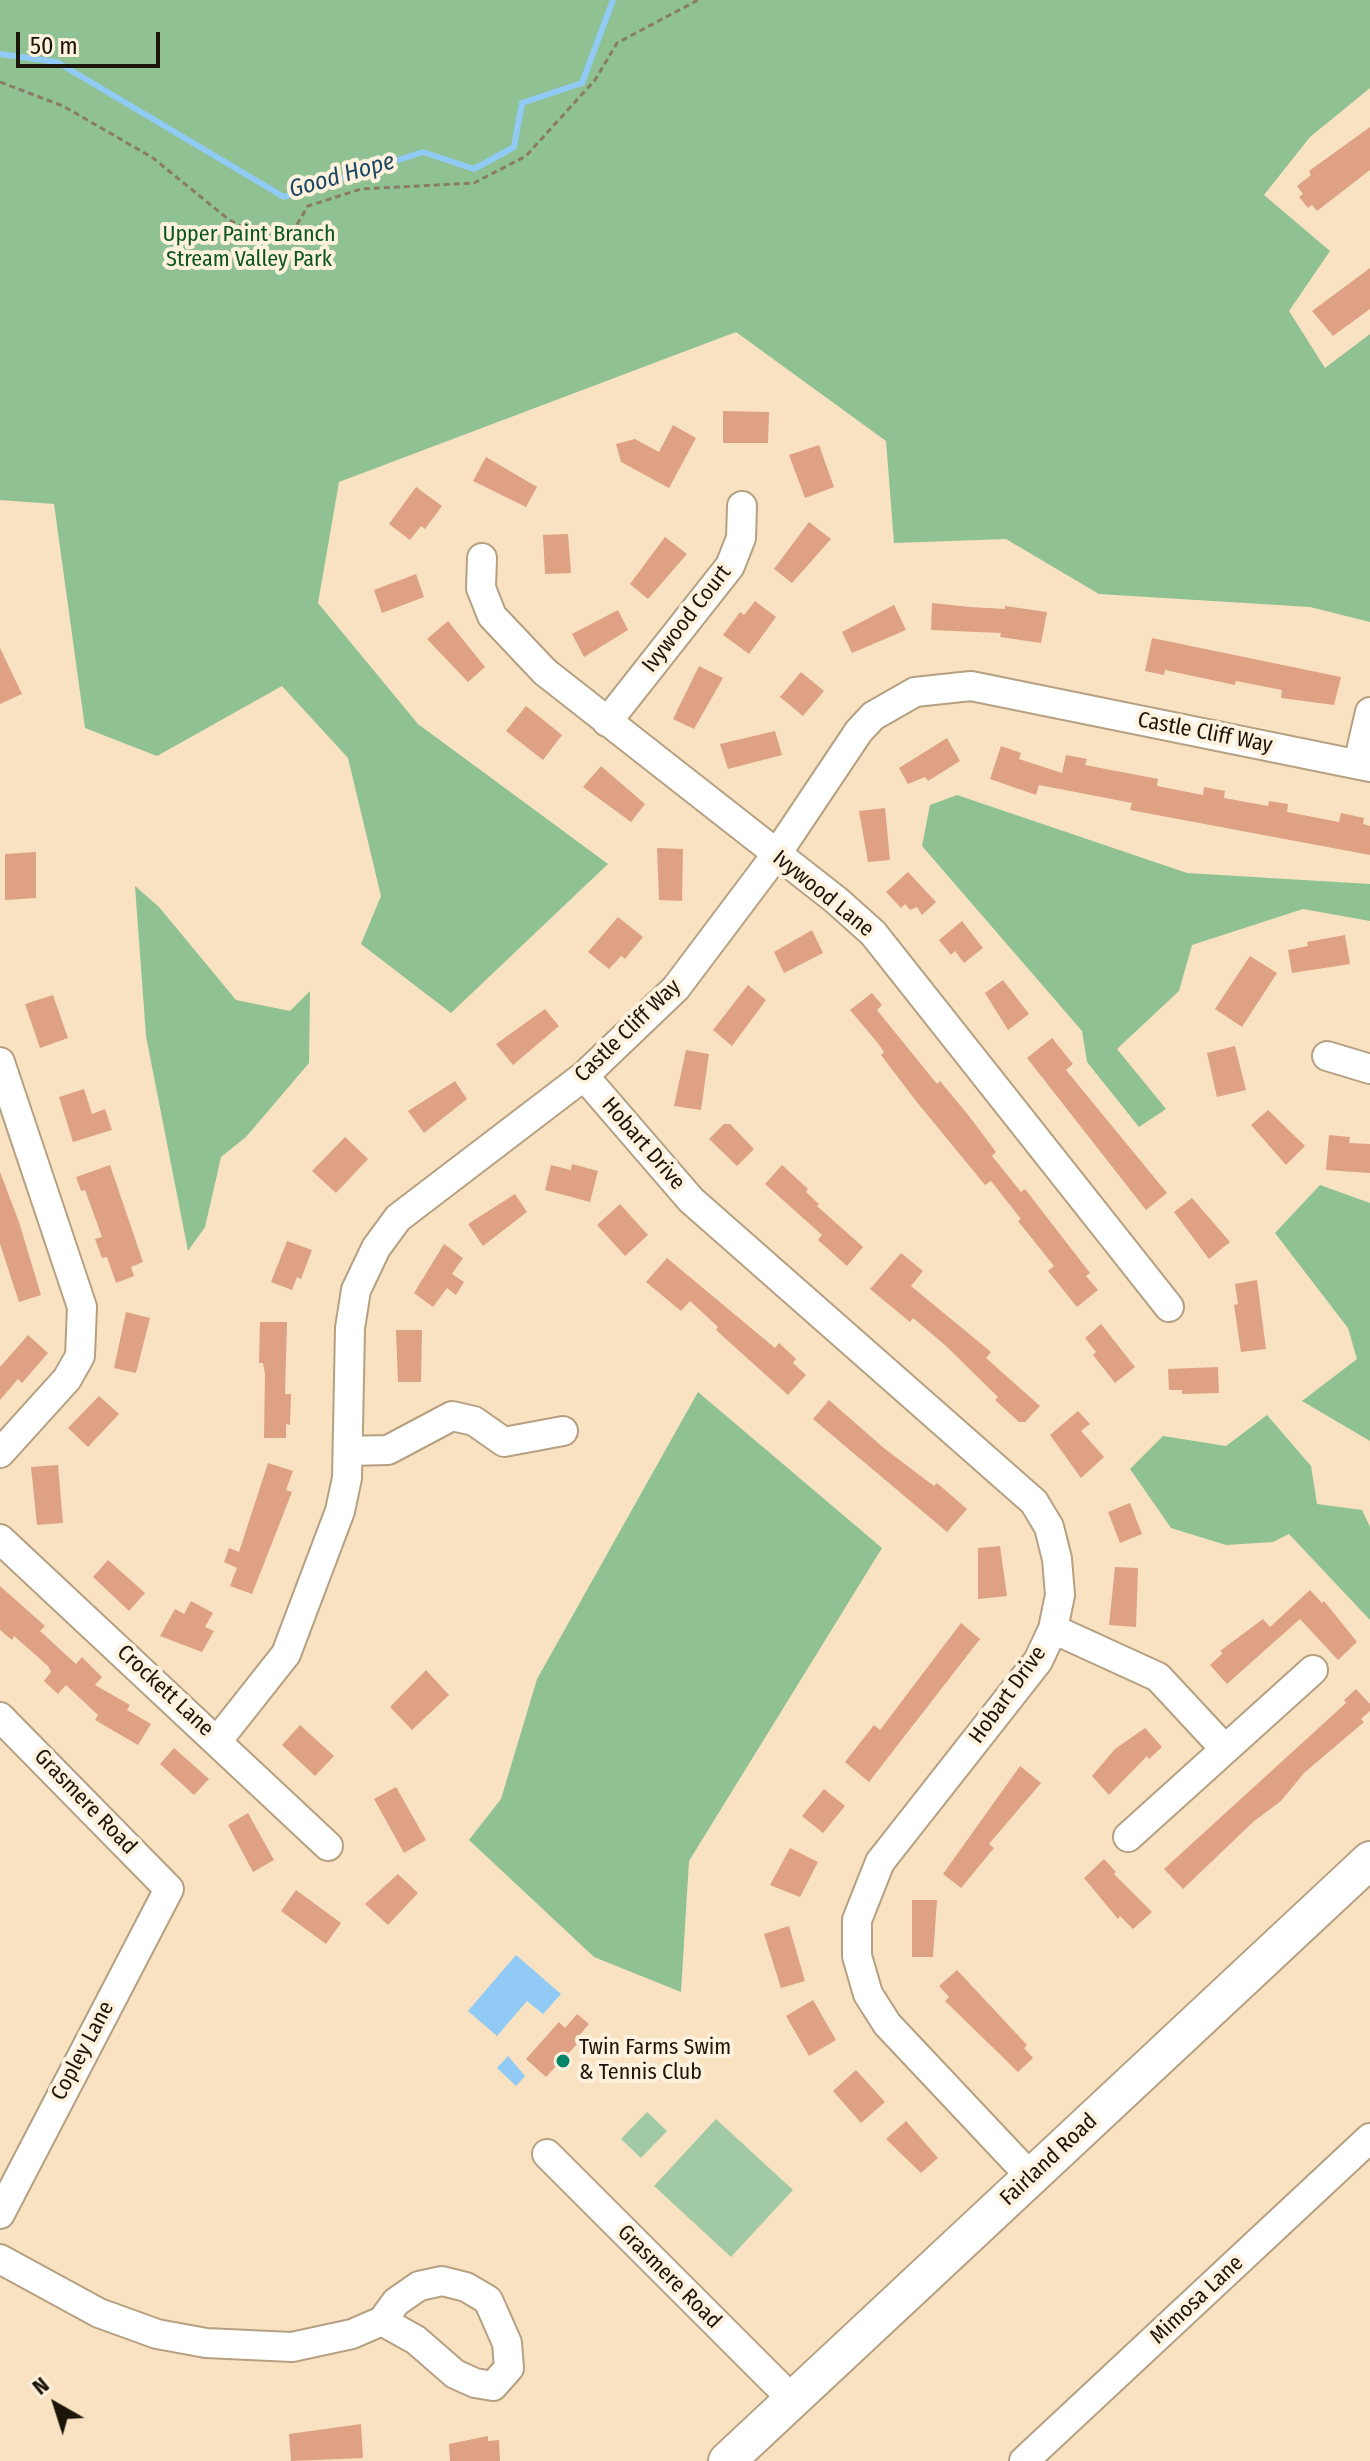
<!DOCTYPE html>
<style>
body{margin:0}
#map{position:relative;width:1370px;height:2461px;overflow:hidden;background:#f8e2c1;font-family:"Fira Sans Condensed",sans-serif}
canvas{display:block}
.north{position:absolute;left:16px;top:2365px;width:80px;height:80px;-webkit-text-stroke:6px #fef1dd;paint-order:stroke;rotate:321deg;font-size:22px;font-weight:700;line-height:32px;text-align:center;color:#1c1509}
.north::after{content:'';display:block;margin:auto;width:28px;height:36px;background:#1c1509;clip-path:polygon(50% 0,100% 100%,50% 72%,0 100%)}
.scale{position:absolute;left:16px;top:32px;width:144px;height:36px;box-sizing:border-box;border:4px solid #1c1509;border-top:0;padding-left:10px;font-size:24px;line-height:28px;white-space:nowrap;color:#1c1509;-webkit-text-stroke:6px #fef1dd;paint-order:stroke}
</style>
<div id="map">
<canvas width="1370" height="2461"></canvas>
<div class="north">N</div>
<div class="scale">50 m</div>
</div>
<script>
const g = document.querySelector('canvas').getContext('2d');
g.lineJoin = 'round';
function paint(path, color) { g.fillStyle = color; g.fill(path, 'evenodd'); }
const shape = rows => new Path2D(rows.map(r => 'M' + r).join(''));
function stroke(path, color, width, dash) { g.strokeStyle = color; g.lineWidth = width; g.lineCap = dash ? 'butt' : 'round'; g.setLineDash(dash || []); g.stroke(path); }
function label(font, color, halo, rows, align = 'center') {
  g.font = font + ' "Fira Sans Condensed",sans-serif'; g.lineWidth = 8; g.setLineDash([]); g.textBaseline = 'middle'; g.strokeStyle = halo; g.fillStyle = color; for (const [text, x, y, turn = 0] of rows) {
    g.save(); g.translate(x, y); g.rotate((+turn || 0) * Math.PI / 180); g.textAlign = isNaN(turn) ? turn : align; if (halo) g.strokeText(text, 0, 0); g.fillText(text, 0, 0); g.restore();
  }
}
paint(shape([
 [647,2112,667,2131,641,2158,621,2139],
 [716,2119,793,2190,731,2257,654,2186]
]), '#a1caa4');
paint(shape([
 [0,0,1370,0,1370,88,1310,137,1264,195,1330,251,1289,311,1325,368,1370,334,1370,622,1310,607,1099,594,1006,539,894,543,886,441,736,332,339,482,318,603,418,724,608,864,451,1013,361,944,381,896,348,758,282,686,157,756,85,728,54,504,0,500],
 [957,795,1187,873,1370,884,1370,921,1303,909,1192,945,1179,991,1117,1049,1166,1109,1139,1127,1087,1062,1082,1031,922,846,930,805],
 [135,886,159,907,236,1000,290,1011,310,991,309,1063,246,1137,221,1157,205,1227,188,1251,146,1036],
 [1320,1185,1370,1203,1370,1441,1302,1401,1357,1359,1348,1328,1275,1233],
 [698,1392,882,1548,689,1861,681,1992,594,1957,469,1840,501,1799,537,1679],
 [1267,1415,1311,1466,1317,1504,1362,1510,1370,1527,1370,1620,1289,1534,1273,1542,1226,1545,1171,1528,1130,1469,1163,1436,1226,1446]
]), '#8fc193');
paint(shape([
 [516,1955,561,1994,543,2014,527,2001,497,2036,468,2011],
 [508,2056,525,2076,516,2086,497,2068]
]), '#91caf4');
stroke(shape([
 [0,54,57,62,284,197,423,152,474,169,514,147,522,103,582,83,613,0]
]), '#91caf4', 6);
paint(shape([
 [1370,127,1370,170,1317,211,1312,205,1308,208,1299,197,1303,194,1297,186,1311,175,1309,171],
 [1370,268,1370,309,1333,336,1312,311],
 [723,411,769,412,768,443,723,443],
 [673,425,696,438,669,488,621,462,616,444,635,439,659,452],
 [819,445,834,487,805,498,789,455],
 [486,457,537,487,526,507,473,481],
 [416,487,442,506,425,529,421,526,410,540,389,524],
 [809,522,831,539,792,583,774,569],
 [568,534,571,573,545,574,543,535],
 [665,537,687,554,648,599,630,584],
 [416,574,424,597,382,613,374,590],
 [755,601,776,617,749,654,723,635,740,612,744,615],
 [932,603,970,607,1005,609,1005,606,1047,612,1041,643,1000,637,1001,633,931,630],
 [894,605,906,630,852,653,842,632],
 [618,610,628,630,584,657,572,634],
 [448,621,485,667,468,682,427,639],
 [1152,638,1341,677,1334,705,1281,698,1282,690,1236,681,1235,685,1165,670,1164,675,1145,671],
 [0,648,22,694,0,704],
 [699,666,723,678,694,729,673,719],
 [801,672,824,691,803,716,780,697],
 [526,706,562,735,543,760,506,731],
 [775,731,782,755,728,769,720,744],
 [947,738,960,761,928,781,925,777,908,784,899,768],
 [1001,746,1021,753,1019,759,1062,773,1066,755,1087,759,1085,765,1158,779,1157,786,1203,795,1204,787,1225,791,1224,798,1268,806,1269,801,1288,804,1287,812,1339,822,1341,813,1364,818,1363,824,1370,826,1370,855,1130,810,1132,803,1039,785,1036,795,990,779],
 [601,766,645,804,631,822,583,787],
 [885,808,890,860,868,862,859,811],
 [657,848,683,849,682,901,659,900],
 [36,852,36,898,5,900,5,854],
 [908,872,936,902,922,915,917,907,910,910,905,904,901,908,886,892],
 [618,917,643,937,625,959,621,956,609,969,588,952],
 [962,921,983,948,964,963,955,951,951,955,939,940],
 [812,930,823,953,784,973,774,952],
 [1345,935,1350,964,1292,973,1288,950,1308,946,1307,942],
 [1250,956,1277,973,1242,1027,1215,1009],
 [1003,980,1029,1014,1008,1030,985,993],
 [748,985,766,1000,732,1046,713,1030],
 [872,993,882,1005,877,1010,937,1084,940,1081,969,1116,996,1152,992,1156,1021,1192,1025,1189,1090,1273,1086,1276,1098,1290,1077,1307,1048,1271,1054,1266,1018,1221,1021,1219,991,1181,985,1185,916,1101,881,1055,884,1052,877,1042,850,1010],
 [53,995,68,1038,40,1048,25,1004],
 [545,1009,559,1026,513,1065,496,1044],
 [1052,1038,1073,1064,1066,1070,1167,1193,1146,1210,1027,1058],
 [1235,1046,1246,1090,1217,1097,1207,1053],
 [686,1050,709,1054,701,1110,674,1106],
 [455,1081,467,1099,424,1133,408,1111],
 [84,1089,92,1114,105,1109,112,1130,73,1142,59,1097],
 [1268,1110,1305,1146,1286,1165,1251,1125],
 [724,1124,730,1124,754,1149,737,1166,709,1139],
 [1329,1135,1350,1137,1349,1143,1370,1144,1370,1173,1326,1170],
 [345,1137,368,1159,336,1193,312,1171],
 [572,1164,598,1171,590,1202,545,1190,551,1165,571,1170],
 [110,1165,143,1262,131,1267,134,1276,116,1283,107,1257,102,1258,95,1239,102,1237,85,1190,81,1191,76,1177],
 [782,1165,808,1189,806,1192,819,1204,817,1206,863,1247,847,1266,818,1240,822,1235,765,1184],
 [0,1172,19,1222,41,1295,19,1302,0,1244],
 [515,1194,527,1212,483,1246,468,1224],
 [1192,1198,1230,1242,1209,1259,1174,1212],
 [620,1204,648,1235,625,1256,597,1225],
 [287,1241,312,1250,301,1279,297,1277,292,1290,271,1282],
 [444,1244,463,1258,452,1274,464,1282,456,1295,447,1288,433,1307,414,1293],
 [901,1253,923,1271,911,1286,991,1352,986,1358,1040,1406,1025,1422,1019,1422,995,1400,998,1397,946,1346,913,1318,910,1322,870,1289],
 [667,1258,775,1348,779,1343,796,1359,793,1363,806,1375,788,1395,716,1330,718,1327,690,1301,681,1311,646,1282],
 [1257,1280,1266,1349,1241,1352,1234,1305,1238,1304,1235,1284],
 [126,1312,150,1318,136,1373,114,1368],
 [260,1322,287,1322,285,1394,291,1394,290,1425,286,1424,286,1438,264,1438,265,1374,263,1363,259,1363],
 [1101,1324,1135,1367,1115,1383,1093,1355,1096,1352,1085,1338],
 [396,1330,422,1330,421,1382,398,1382],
 [28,1335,48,1353,22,1383,18,1379,0,1400,0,1367],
 [1218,1367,1219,1393,1182,1394,1182,1390,1169,1390,1168,1369],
 [99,1396,119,1414,88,1447,68,1428],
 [829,1400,885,1449,934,1486,937,1483,967,1509,947,1532,813,1419],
 [1078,1411,1090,1424,1081,1431,1104,1457,1081,1478,1050,1435],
 [268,1463,293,1471,286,1490,292,1492,252,1594,230,1586,237,1568,224,1562,229,1548,239,1552],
 [58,1465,63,1523,37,1525,31,1467],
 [1130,1503,1142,1534,1120,1543,1108,1512],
 [1000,1546,1007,1596,978,1599,978,1548],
 [108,1560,145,1593,129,1611,93,1577],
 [1115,1567,1138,1568,1136,1627,1109,1625],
 [0,1586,45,1626,40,1631,76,1664,82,1657,102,1677,95,1685,130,1705,127,1710,151,1724,138,1745,95,1720,98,1715,66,1685,58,1694,44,1681,51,1672,48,1666,14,1636,12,1640,0,1630],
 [1310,1590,1322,1603,1324,1601,1357,1642,1338,1660,1300,1619,1227,1684,1210,1665,1223,1653,1220,1651,1263,1619,1270,1627],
 [191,1601,213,1613,205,1627,214,1631,202,1652,160,1636,175,1609,184,1614],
 [961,1623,980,1639,869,1782,845,1762,874,1725,880,1730],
 [426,1670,449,1695,412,1730,390,1707],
 [1356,1689,1370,1704,1370,1711,1361,1719,1364,1722,1304,1773,1281,1801,1253,1822,1183,1889,1164,1869,1346,1703,1344,1700],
 [300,1725,334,1756,315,1776,282,1745],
 [1145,1728,1162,1747,1149,1759,1147,1756,1109,1795,1092,1776,1115,1749],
 [174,1748,209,1779,194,1795,160,1764],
 [1020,1766,1041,1783,989,1844,994,1848,961,1888,943,1874],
 [396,1787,426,1840,404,1853,374,1799],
 [824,1789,845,1806,823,1833,802,1816],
 [248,1813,274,1860,253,1872,228,1825],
 [790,1848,818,1862,800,1897,770,1885],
 [1104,1859,1116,1872,1114,1874,1152,1912,1133,1929,1120,1916,1118,1919,1084,1878],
 [398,1874,418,1893,388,1925,365,1904],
 [296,1890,341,1923,326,1944,281,1911],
 [912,1900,937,1900,933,1957,912,1957],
 [789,1926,805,1981,781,1988,764,1934],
 [957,1970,1027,2045,1024,2048,1033,2058,1018,2072,945,2001,949,1997,939,1986],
 [813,2000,836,2040,809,2056,786,2016],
 [577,2014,589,2024,577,2038,580,2041,546,2077,526,2059,559,2022,565,2028],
 [856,2070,885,2102,861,2123,833,2091],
 [906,2121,938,2158,921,2173,886,2139],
 [361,2424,363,2458,291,2461,289,2434],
 [488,2436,488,2441,499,2440,500,2461,450,2461,449,2444]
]), '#dfa184');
const minor = shape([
 [482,558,481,588,492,616,545,672,836,900,873,933,1169,1307],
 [607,722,730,566,741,538,742,506],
 [1358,764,1370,712],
 [1327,1056,1370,1069],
 [0,1062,82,1307,80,1356,67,1379,0,1453],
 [584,1076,691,1200,1034,1502,1049,1527,1057,1559,1060,1595,1053,1629,1038,1661,880,1862,857,1920,857,1956,868,1994,887,2024,1031,2177],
 [348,1451,388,1450,452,1416,474,1421,504,1442,563,1431],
 [0,1539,328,1846],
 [1053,1629,1158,1677,1224,1748],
 [0,1717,169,1889,0,2214],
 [218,1740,286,1654,340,1511,347,1478,350,1328,356,1290,376,1248,398,1218,584,1076,676,988,776,855,859,731,873,716,915,692,971,686,1370,767],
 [1128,1837,1313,1670],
 [547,2154,792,2399],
 [0,2259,99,2313,157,2334,206,2343,292,2347,352,2334,382,2321,396,2302,419,2286,442,2281,466,2287,488,2300,507,2343,509,2368,493,2386,475,2383,455,2374,416,2340,382,2321],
 [1024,2461,1370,2138]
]);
const major = shape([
 [727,2461,1370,1860]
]);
stroke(minor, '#b5a081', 32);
stroke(major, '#b5a081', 40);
stroke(shape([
 [0,82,63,106,153,158,228,219,271,243,293,231,308,206,361,189,474,183,526,156,595,80,617,43,698,0]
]), '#897b64', 3, [6, 4]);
stroke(minor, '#fff', 28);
stroke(major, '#fff', 36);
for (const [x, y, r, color] of [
 [563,2061,8,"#068567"]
]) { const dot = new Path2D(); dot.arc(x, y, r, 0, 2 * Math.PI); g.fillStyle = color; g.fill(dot); stroke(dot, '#fef1dd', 3); }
label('22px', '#09571d', '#fef1dd', [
 ["Upper Paint Branch",249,235],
 ["Stream Valley Park",249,260]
]);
label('22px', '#1c1509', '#fef1dd', [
 ["Ivywood Court",687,619,-52],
 ["Castle Cliff Way",1205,733,11],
 ["Ivywood Lane",823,894,39],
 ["Castle Cliff Way",628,1031,-44],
 ["Hobart Drive",643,1144,49],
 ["Crockett Lane",165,1691,43],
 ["Hobart Drive",1008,1695,-54],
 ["Grasmere Road",85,1802,46],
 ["Copley Lane",83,2051,-62],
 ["Fairland Road",1049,2160,-43],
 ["Grasmere Road",669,2277,45],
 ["Mimosa Lane",1197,2300,-43]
]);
label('22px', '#1c1509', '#fef1dd', [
 ["Twin Farms Swim",579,2048],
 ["& Tennis Club",579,2073]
], 'left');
label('italic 24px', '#1b4763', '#fef1dd', [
 ["Good Hope",342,176,-16]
]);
</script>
